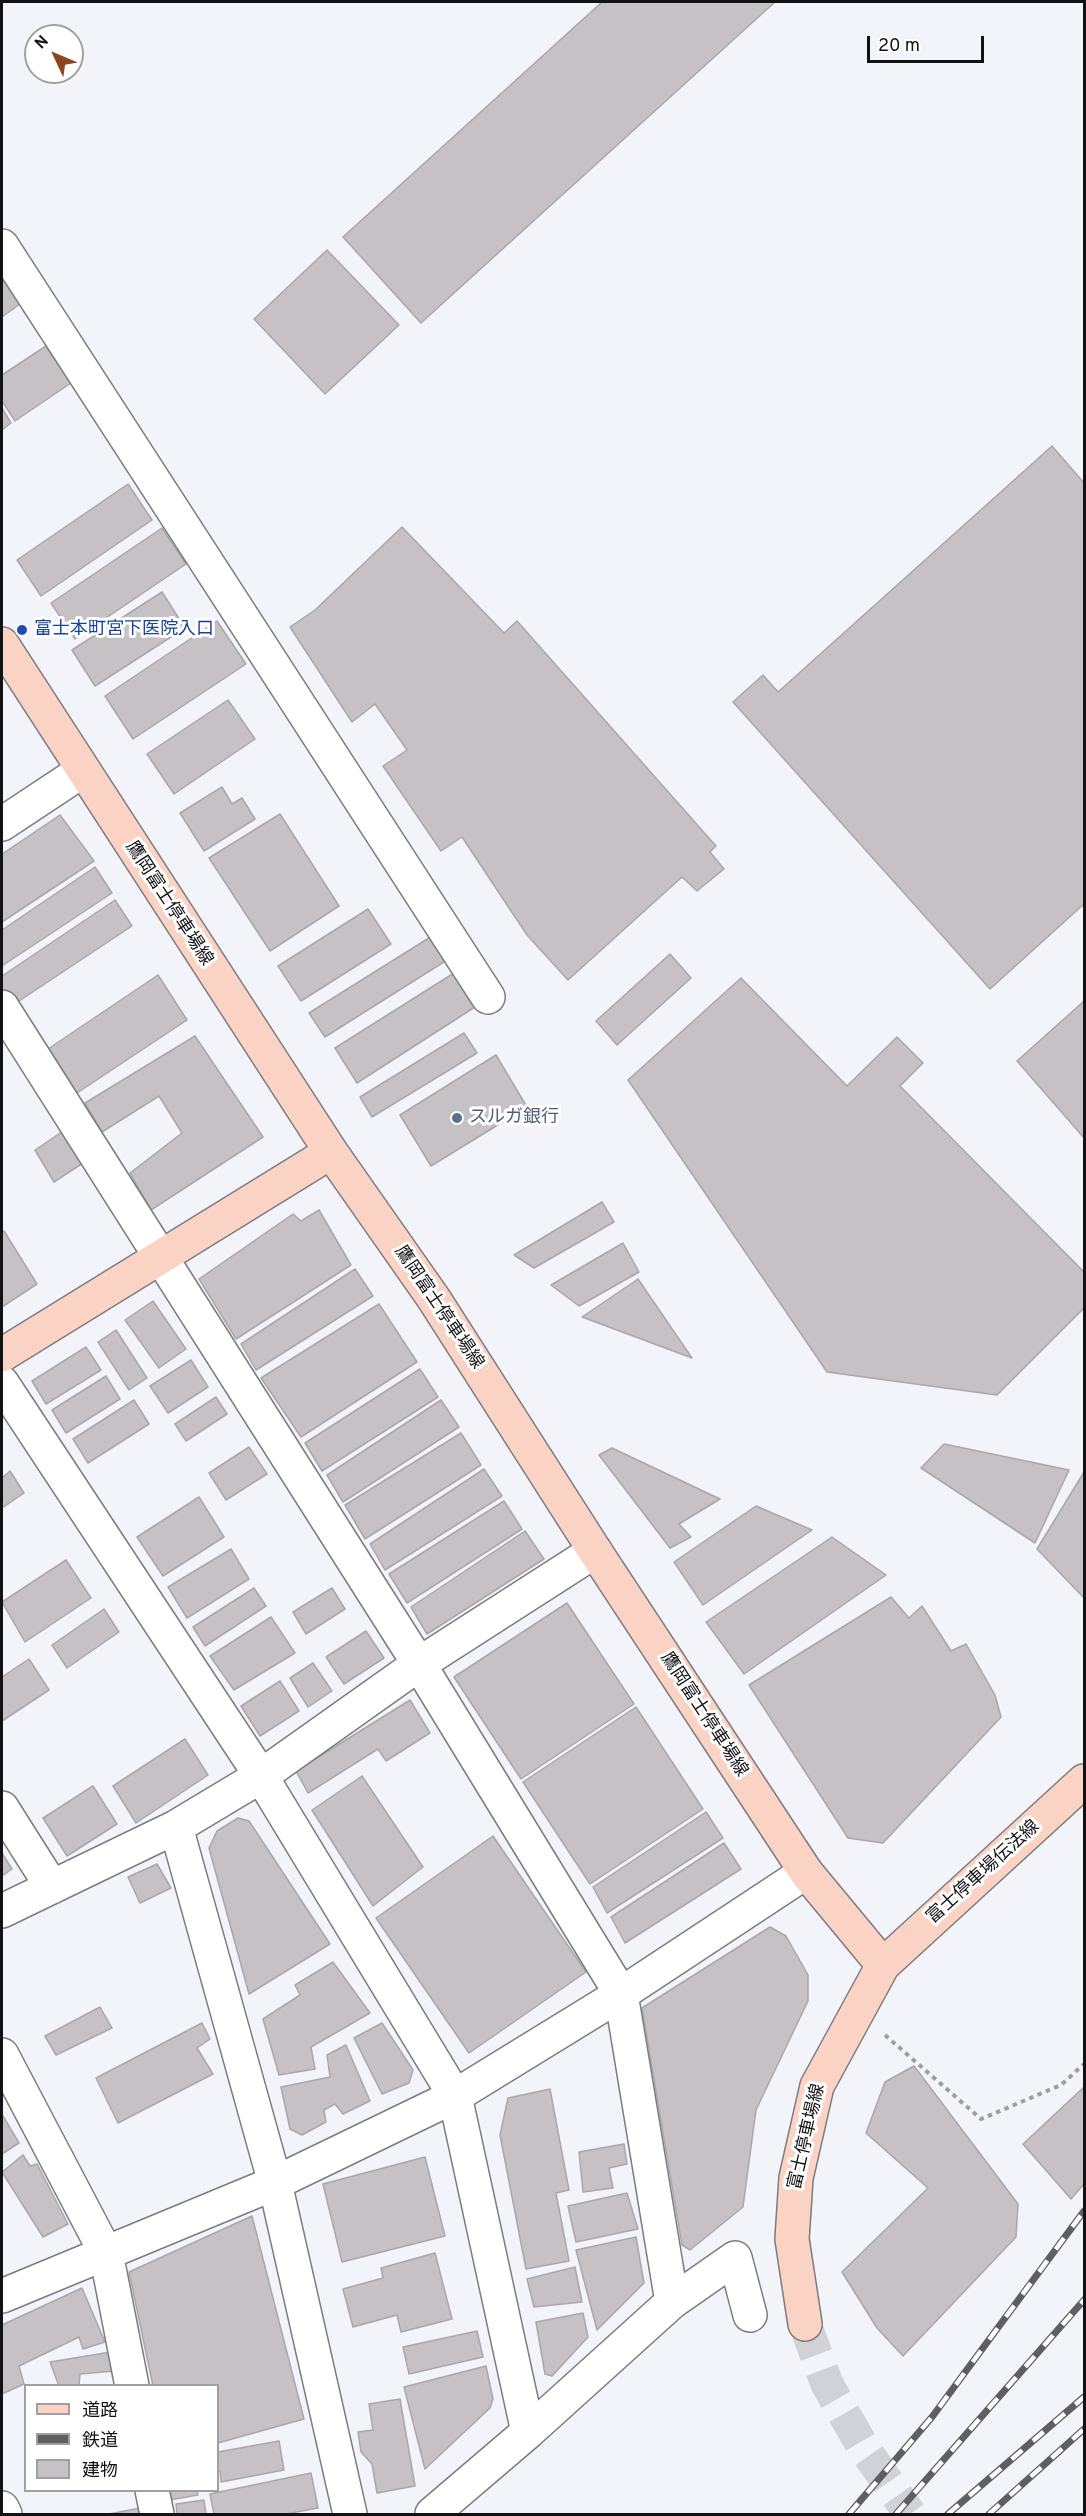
<!DOCTYPE html>
<meta charset="utf-8">
<style>
body{margin:0}
#map{position:relative;width:1086px;height:2516px;overflow:hidden;background:#f3f3fa;font-family:Overpass,"Noto Sans JP",sans-serif}
canvas{display:block}
.frame{position:absolute;inset:0;border:3px solid #121214;pointer-events:none}
.legend{position:absolute;left:24px;top:2384px;width:195px;height:108px;box-sizing:border-box;background:#fff;border:2px solid #a0a0a1;margin:0;padding:8px 10px;list-style:none;font-size:18px;color:#121214}
.legend li{display:flex;align-items:center;gap:12px;height:30px}
.legend b{width:30px;border:2px solid #a0a0a1}
.north{position:absolute;left:24px;top:24px;width:60px;height:60px;box-sizing:border-box;background:#fff;border:2px solid #a0a0a1;border-radius:50%;rotate:314deg;font-size:16px;font-weight:700;line-height:24px;text-align:center;color:#121214}
.north::after{content:'';display:block;margin:auto;width:21px;height:27px;background:#8c4620;clip-path:polygon(50% 0,100% 100%,50% 72%,0 100%)}
.scale{position:absolute;left:867px;top:36px;width:117px;height:27px;box-sizing:border-box;border:3px solid #121214;border-top:0;padding-left:8px;font-size:18px;line-height:21px;white-space:nowrap;color:#121214;-webkit-text-stroke:4px #fff;paint-order:stroke}
</style>
<div id="map">
<canvas width="1086" height="2516"></canvas>
<div class="frame"></div>
<ul class="legend">
<li><b style="height:8px;background:#fbd3c5"></b>道路</li>
<li><b style="height:8px;background:#5f5f62"></b>鉄道</li>
<li><b style="height:16px;background:#c6c1c5"></b>建物</li>
</ul>
<div class="north">N</div>
<div class="scale">20 m</div>
</div>
<script>
const g = document.querySelector('canvas').getContext('2d');
g.lineJoin = 'round';
function paint(path, color) { g.fillStyle = color; g.fill(path, 'evenodd'); }
const shape = rows => new Path2D(rows.map(r => 'M' + r).join(''));
function stroke(path, color, width, dash) { g.strokeStyle = color; g.lineWidth = width; g.lineCap = dash ? 'butt' : 'round'; g.setLineDash(dash || []); g.stroke(path); }
function label(font, color, halo, rows, align = 'center') {
  g.font = font + ' Overpass,"Noto Sans JP",sans-serif'; g.lineWidth = 6; g.setLineDash([]); g.textBaseline = 'middle'; g.strokeStyle = halo; g.fillStyle = color; for (const [text, x, y, turn = 0] of rows) {
    g.save(); g.translate(x, y); g.rotate((+turn || 0) * Math.PI / 180); g.textAlign = isNaN(turn) ? turn : align; if (halo) g.strokeText(text, 0, 0); g.fillText(text, 0, 0); g.restore();
  }
}
const building = shape([
 [602,2,775,2,421,323,343,237,602,2],
 [327,250,399,325,325,394,254,319,327,250],
 [2,278,20,304,2,317,2,278],
 [46,346,71,383,15,421,2,401,2,375,46,346],
 [2,408,11,423,2,430,2,408],
 [1052,446,1084,483,1084,904,990,989,733,702,763,675,778,692,1052,446],
 [128,484,152,520,41,596,17,560,128,484],
 [402,527,504,633,517,621,716,846,710,852,724,869,697,891,682,877,568,980,527,935,462,837,441,851,383,766,407,750,375,704,352,722,290,627,315,610,402,527],
 [162,528,186,564,75,639,51,603,162,528],
 [162,592,185,628,95,686,72,650,162,592],
 [217,621,246,664,133,739,105,696,217,621],
 [228,700,255,739,174,794,147,754,228,700],
 [222,787,232,804,242,798,255,819,204,851,180,813,222,787],
 [280,814,339,906,270,951,209,858,280,814],
 [60,815,94,861,2,922,2,854,60,815],
 [95,867,112,893,2,966,2,930,95,867],
 [115,900,132,926,10,1007,2,993,2,976,115,900],
 [368,909,391,944,301,1001,278,966,368,909],
 [432,936,447,960,325,1037,309,1013,432,936],
 [670,954,691,978,617,1045,596,1021,670,954],
 [454,973,475,1007,357,1083,335,1048,454,973],
 [158,975,187,1020,74,1095,45,1051,158,975],
 [741,978,847,1086,897,1037,923,1063,900,1086,1084,1272,1084,1308,997,1395,827,1372,628,1080,741,978],
 [1084,1001,1084,1138,1017,1061,1084,1001],
 [464,1033,477,1053,372,1117,360,1097,464,1033],
 [195,1036,263,1137,151,1210,130,1173,182,1133,159,1096,102,1132,85,1103,195,1036],
 [496,1055,527,1107,431,1166,400,1115,496,1055],
 [63,1131,83,1163,54,1182,35,1150,63,1131],
 [602,1202,614,1222,534,1268,514,1255,602,1202],
 [319,1210,351,1265,236,1339,199,1279,293,1214,301,1221,319,1210],
 [4,1231,37,1284,2,1307,2,1232,4,1231],
 [623,1243,639,1272,579,1306,551,1285,623,1243],
 [355,1269,373,1296,256,1370,241,1344,355,1269],
 [638,1279,692,1358,582,1317,638,1279],
 [153,1301,186,1349,159,1368,125,1320,153,1301],
 [379,1304,417,1362,301,1437,261,1378,379,1304],
 [116,1330,147,1378,129,1390,98,1342,116,1330],
 [86,1347,101,1370,46,1404,32,1381,86,1347],
 [191,1360,208,1387,168,1413,150,1386,191,1360],
 [420,1369,438,1397,322,1471,305,1443,420,1369],
 [106,1376,120,1399,66,1433,52,1410,106,1376],
 [216,1397,227,1414,186,1441,175,1424,216,1397],
 [134,1400,149,1424,88,1463,73,1439,134,1400],
 [441,1400,459,1427,343,1502,327,1475,441,1400],
 [461,1433,481,1465,365,1539,345,1505,461,1433],
 [944,1444,1069,1470,1035,1543,921,1468,944,1444],
 [249,1447,267,1474,226,1500,209,1473,249,1447],
 [612,1448,720,1499,679,1524,691,1537,670,1548,599,1455,612,1448],
 [484,1469,502,1496,385,1570,370,1544,484,1469],
 [10,1471,24,1493,2,1508,2,1478,10,1471],
 [1084,1472,1084,1598,1037,1549,1084,1472],
 [199,1497,224,1537,163,1576,137,1537,199,1497],
 [504,1501,522,1529,407,1603,389,1574,504,1501],
 [756,1506,812,1530,703,1605,674,1562,756,1506],
 [525,1531,544,1559,427,1634,411,1607,525,1531],
 [832,1537,886,1575,744,1674,706,1622,832,1537],
 [231,1549,249,1579,187,1618,168,1587,231,1549],
 [66,1560,91,1598,25,1642,2,1602,66,1560],
 [254,1588,266,1606,205,1646,193,1627,254,1588],
 [332,1588,345,1609,306,1634,293,1612,332,1588],
 [891,1597,909,1618,922,1606,951,1651,966,1644,995,1695,1001,1717,883,1843,848,1838,749,1685,891,1597],
 [567,1603,634,1704,521,1779,454,1677,567,1603],
 [104,1609,119,1632,67,1668,52,1645,104,1609],
 [271,1617,295,1653,234,1690,210,1656,271,1617],
 [366,1631,384,1658,344,1684,326,1657,366,1631],
 [29,1659,49,1690,2,1721,2,1677,29,1659],
 [313,1663,332,1691,308,1707,290,1678,313,1663],
 [280,1681,299,1711,260,1736,241,1706,280,1681],
 [410,1700,430,1733,386,1761,378,1749,308,1793,296,1771,410,1700],
 [636,1707,703,1809,590,1884,523,1782,636,1707],
 [185,1739,208,1775,136,1823,113,1786,185,1739],
 [362,1776,423,1867,373,1906,312,1810,362,1776],
 [93,1786,117,1824,67,1856,43,1818,93,1786],
 [706,1812,723,1838,607,1913,593,1887,706,1812],
 [238,1818,249,1821,330,1944,249,1994,209,1848,217,1831,238,1818],
 [493,1836,586,1972,469,2053,376,1918,493,1836],
 [724,1843,741,1869,625,1943,611,1917,724,1843],
 [2,1853,12,1869,2,1876,2,1853],
 [157,1864,171,1888,140,1903,128,1877,157,1864],
 [770,1927,786,1936,808,1975,808,2001,756,2110,743,2207,690,2250,682,2245,642,2008,770,1927],
 [333,1962,370,2013,311,2047,315,2069,279,2075,263,2019,300,1995,295,1985,333,1962],
 [100,2007,112,2028,56,2055,45,2036,100,2007],
 [202,2023,210,2039,197,2048,213,2074,118,2123,96,2078,202,2023],
 [382,2023,413,2070,409,2083,382,2094,354,2038,382,2023],
 [346,2045,370,2101,343,2114,335,2104,324,2110,326,2122,302,2135,290,2129,281,2087,330,2077,327,2055,346,2045],
 [914,2066,1018,2204,1016,2237,903,2356,877,2328,842,2272,928,2188,866,2133,885,2082,914,2066],
 [1084,2087,1084,2184,1071,2199,1023,2144,1084,2087],
 [550,2089,569,2190,556,2193,569,2261,526,2269,500,2135,508,2098,550,2089],
 [3,2116,19,2143,2,2154,2,2117,3,2116],
 [624,2144,627,2164,609,2168,613,2188,583,2192,579,2152,624,2144],
 [23,2155,30,2166,37,2164,68,2224,43,2237,2,2172,23,2155],
 [425,2157,445,2236,342,2262,323,2184,425,2157],
 [627,2193,638,2229,576,2242,568,2206,627,2193],
 [252,2216,304,2419,218,2443,218,2386,153,2386,129,2272,252,2216],
 [636,2237,644,2283,597,2330,576,2250,636,2237],
 [435,2253,452,2319,401,2332,397,2315,353,2327,343,2289,383,2278,381,2268,435,2253],
 [575,2267,582,2302,534,2307,527,2279,575,2267],
 [82,2288,105,2342,83,2349,79,2337,19,2366,24,2384,2,2394,2,2325,82,2288],
 [583,2313,588,2337,552,2376,545,2374,536,2322,583,2313],
 [477,2331,483,2357,409,2374,403,2347,477,2331],
 [111,2352,115,2371,80,2374,79,2386,59,2386,50,2362,111,2352],
 [486,2366,493,2399,490,2408,425,2469,404,2387,486,2366],
 [400,2399,415,2486,377,2493,372,2464,361,2452,358,2432,373,2430,369,2404,400,2399],
 [279,2441,284,2470,221,2482,220,2471,218,2471,218,2452,279,2441],
 [311,2473,318,2508,286,2514,214,2514,210,2494,311,2473],
 [168,2490,197,2490,198,2495,169,2500,168,2490],
 [204,2500,206,2514,177,2514,176,2504,204,2500],
 [140,2508,141,2514,109,2514,140,2508]
]);
paint(building, '#c6c1c5');
stroke(building, '#aba6ab', 1.5);
stroke(shape([
 [805,2324,827,2384,863,2447,910,2514]
]), '#d1d1d8', 33, [33, 16]);
const street = shape([
 [2,246,488,997],
 [2,824,82,771],
 [2,1007,419,1664,621,1994,672,2302,528,2432,432,2514],
 [2,1383,261,1776,455,2096,528,2432],
 [2,1808,52,1887],
 [176,1827,275,2183,350,2514],
 [2,1911,176,1827,261,1776,419,1664,595,1551],
 [2,2055,106,2253,132,2386],
 [2,2296,275,2183,455,2096,621,1994,806,1872],
 [672,2302,735,2258,750,2315],
 [152,2490,157,2514],
 [2,2508,5,2514]
]);
const secondary = shape([
 [2,644,331,1152,434,1299,595,1551,806,1872,883,1965],
 [2,1355,331,1152],
 [805,2324,792,2239,796,2178,817,2086,883,1965,1084,1781]
]);
stroke(street, '#7b7b80', 36);
stroke(secondary, '#7b7b80', 36);
stroke(shape([
 [885,2035,981,2119,1061,2085,1084,2064]
]), '#9d9da2', 4, [4.5, 4.5]);
stroke(street, '#fff', 33);
stroke(secondary, '#fbd3c5', 33);
const rail = shape([
 [849,2514,932,2417,1084,2211],
 [896,2514,1084,2300],
 [948,2514,1084,2397],
 [989,2514,1084,2429]
]);
stroke(rail, '#5f5f62', 7);
stroke(rail, '#fff', 4.5, [14]);
for (const [x, y, r, color] of [
 [22,630,6,"#1a4fb4"],
 [457,1118,6,"#5c6f8a"]
]) { const dot = new Path2D(); dot.arc(x, y, r, 0, 2 * Math.PI); g.fillStyle = color; g.fill(dot); stroke(dot, '#fff', 2); }
label('18px', '#164399', '#fff', [
 ["富士本町宮下医院入口",34,630]
], 'left');
label('18px', '#121214', '#fff', [
 ["鷹岡富士停車場線",168,904,57],
 ["鷹岡富士停車場線",438,1308,56],
 ["鷹岡富士停車場線",703,1715,57],
 ["富士停車場伝法線",984,1873,-42],
 ["富士停車場線",808,2137,-77]
]);
label('18px', '#4e5e75', '#fff', [
 ["スルガ銀行",469,1118]
], 'left');
</script>
